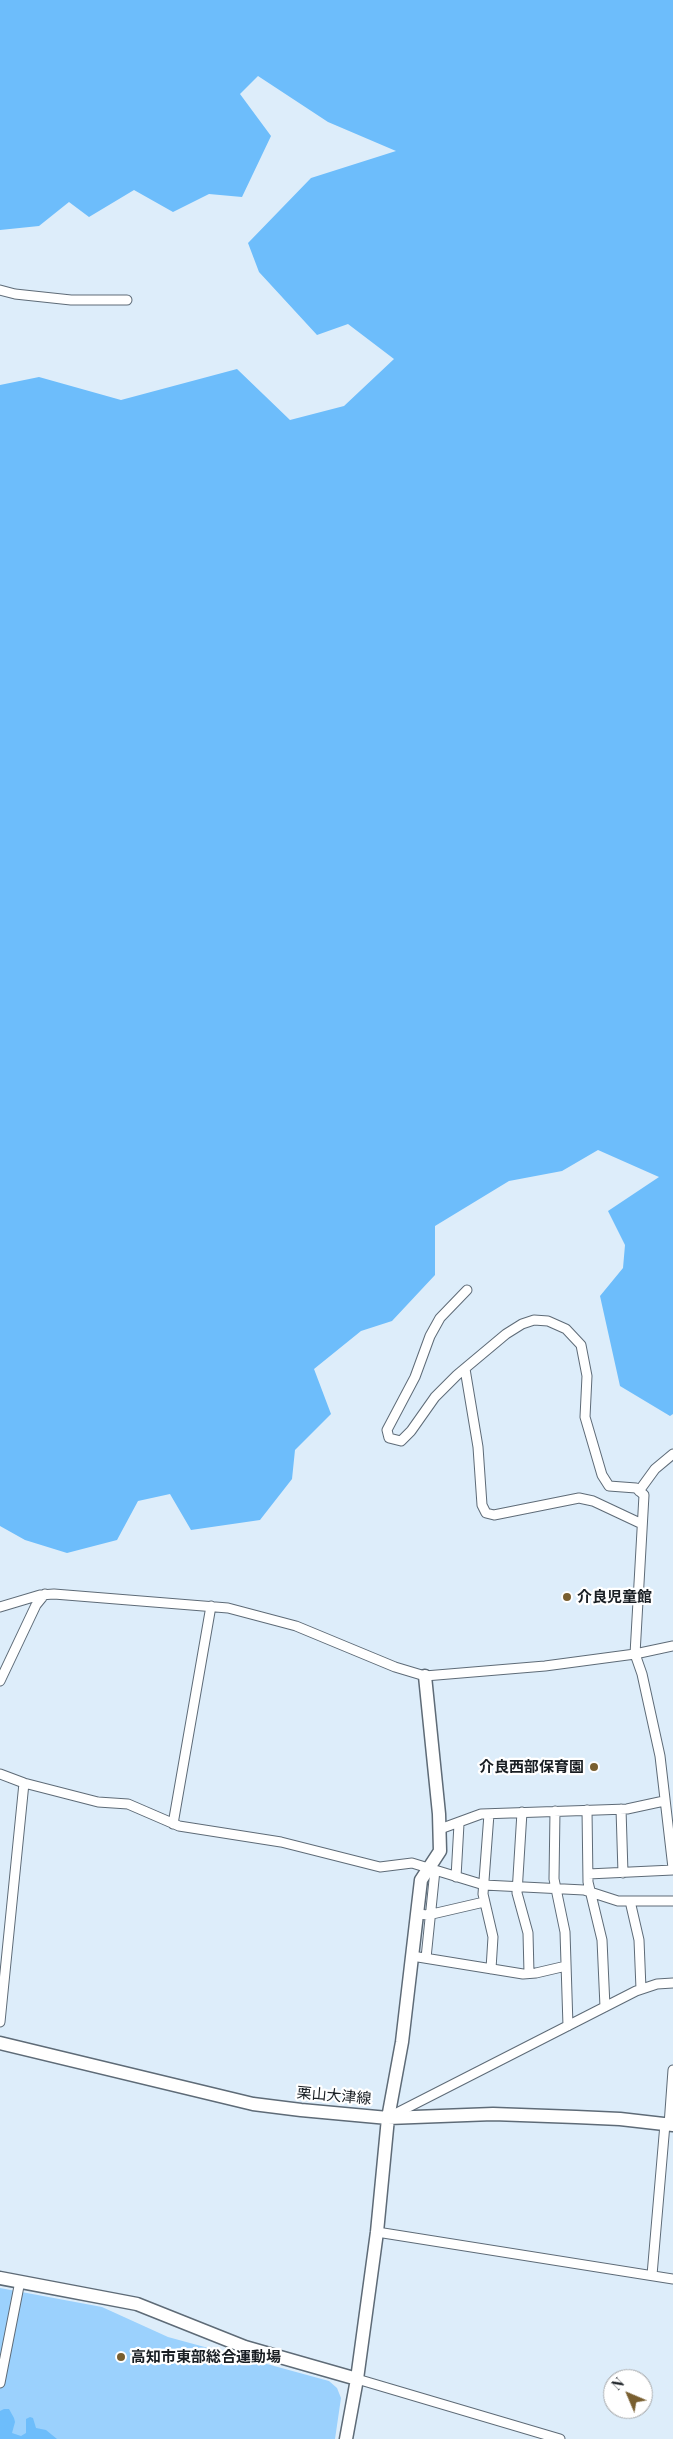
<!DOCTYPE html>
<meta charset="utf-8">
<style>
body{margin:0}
#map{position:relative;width:673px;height:2439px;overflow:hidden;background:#ddedfa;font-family:"Playfair Display",serif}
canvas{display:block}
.north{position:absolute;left:603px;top:2369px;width:50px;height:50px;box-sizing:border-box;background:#fff;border:1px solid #a3a5a7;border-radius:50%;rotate:315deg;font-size:14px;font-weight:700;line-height:20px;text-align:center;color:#191e23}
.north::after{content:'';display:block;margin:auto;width:18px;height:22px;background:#795f30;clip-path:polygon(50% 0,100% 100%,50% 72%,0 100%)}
</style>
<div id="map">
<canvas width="673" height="2439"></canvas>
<div class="north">N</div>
</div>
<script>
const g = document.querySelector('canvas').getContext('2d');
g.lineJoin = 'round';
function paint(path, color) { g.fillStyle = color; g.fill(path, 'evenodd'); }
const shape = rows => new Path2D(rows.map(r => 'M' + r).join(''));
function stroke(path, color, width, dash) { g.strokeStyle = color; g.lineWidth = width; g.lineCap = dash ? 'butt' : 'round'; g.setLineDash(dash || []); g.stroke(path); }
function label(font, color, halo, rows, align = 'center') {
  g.font = font + ' "Playfair Display","Noto Sans JP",serif'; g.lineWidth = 4.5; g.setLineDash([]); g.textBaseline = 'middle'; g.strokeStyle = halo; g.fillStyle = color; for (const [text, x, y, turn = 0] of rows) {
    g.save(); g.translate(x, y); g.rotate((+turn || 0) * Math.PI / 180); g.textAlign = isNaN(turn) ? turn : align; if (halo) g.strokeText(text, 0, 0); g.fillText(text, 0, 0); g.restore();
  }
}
paint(shape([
 [0,2288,102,2307,168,2337,329,2381,337,2388,341,2398,335,2439,0,2439]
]), '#9bd1fd');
paint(shape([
 [0,0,673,0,673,1414,670,1416,620,1386,600,1296,623,1268,625,1245,608,1211,659,1177,598,1150,562,1171,509,1181,435,1226,435,1275,392,1321,361,1331,314,1369,331,1414,295,1450,292,1479,260,1520,191,1530,170,1494,138,1501,117,1540,67,1553,25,1540,0,1526,0,385,39,377,121,400,237,369,290,420,344,406,394,359,348,324,317,335,259,272,248,243,311,178,396,151,328,122,258,76,240,94,271,136,242,197,209,194,173,212,134,190,89,217,69,202,39,226,0,230],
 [4,2409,9,2409,14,2418,15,2422,12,2433,21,2436,26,2433,26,2419,30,2417,33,2418,36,2428,46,2430,57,2439,0,2439,0,2411]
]), '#6dbdfb');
const street = shape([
 [0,290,15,294,71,300,127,300],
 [467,1290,440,1318,430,1336,415,1377,387,1430,389,1438,401,1441,411,1431,435,1397,457,1375,506,1334,522,1324,534,1320,548,1321,566,1329,581,1345,587,1376,585,1417,602,1475,609,1486,636,1488,644,1495,635,1654,642,1674,660,1756,673,1868],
 [465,1369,478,1447,482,1505,486,1513,494,1515,579,1498,593,1501,642,1524],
 [639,1491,655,1469,673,1454],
 [0,1607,40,1595,54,1594,228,1608,296,1626,395,1667,425,1676,545,1666,635,1654,673,1646],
 [0,1681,36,1605,45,1594],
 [0,1774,24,1783,98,1802,128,1804,179,1826,281,1842,380,1867,412,1863,484,1885,584,1890,618,1901,673,1901],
 [621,1809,623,1873],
 [587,1810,588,1882,602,1940,605,2007],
 [555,1811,554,1879,565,1932,568,2026],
 [522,1812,517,1893,528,1933,529,1973],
 [489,1814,483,1894,493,1937,491,1969],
 [173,1824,211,1606],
 [440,1829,481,1814,627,1809,664,1801],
 [588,1874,673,1870],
 [456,1877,459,1824],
 [630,1901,639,1940,641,1989],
 [417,1914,428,1915,484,1902],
 [412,1956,523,1974,536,1973,566,1966],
 [426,1958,435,1870],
 [0,2022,24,1783],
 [391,2116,636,1991,657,1984,673,1983],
 [669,2125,673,2070],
 [377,2232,673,2279],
 [652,2275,665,2124],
 [357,2379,560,2439],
 [0,2383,20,2281]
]);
const secondary = shape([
 [0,2043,253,2104,301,2110,388,2118,493,2114,576,2117,620,2119,673,2125],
 [0,2278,137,2304,245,2347,357,2379],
 [346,2439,357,2379,377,2232,388,2118,402,2042,421,1880,440,1851,439,1814,425,1676]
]);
stroke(street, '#5e6b77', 11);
stroke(secondary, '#5e6b77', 15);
stroke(street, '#fff', 9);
stroke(secondary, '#fff', 12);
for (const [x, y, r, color] of [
 [567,1597,5,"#795f30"],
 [594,1767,5,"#795f30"],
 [121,2357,5,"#795f30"]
]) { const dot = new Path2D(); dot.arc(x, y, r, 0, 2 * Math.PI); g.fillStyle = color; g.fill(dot); stroke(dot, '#fff', 2); }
label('bold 15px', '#191e23', '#fff', [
 ["介良児童館",577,1597],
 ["介良西部保育園",584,1767,"right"],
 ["高知市東部総合運動場",131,2357]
], 'left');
label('15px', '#191e23', '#fff', [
 ["栗山大津線",334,2096,5]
]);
</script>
